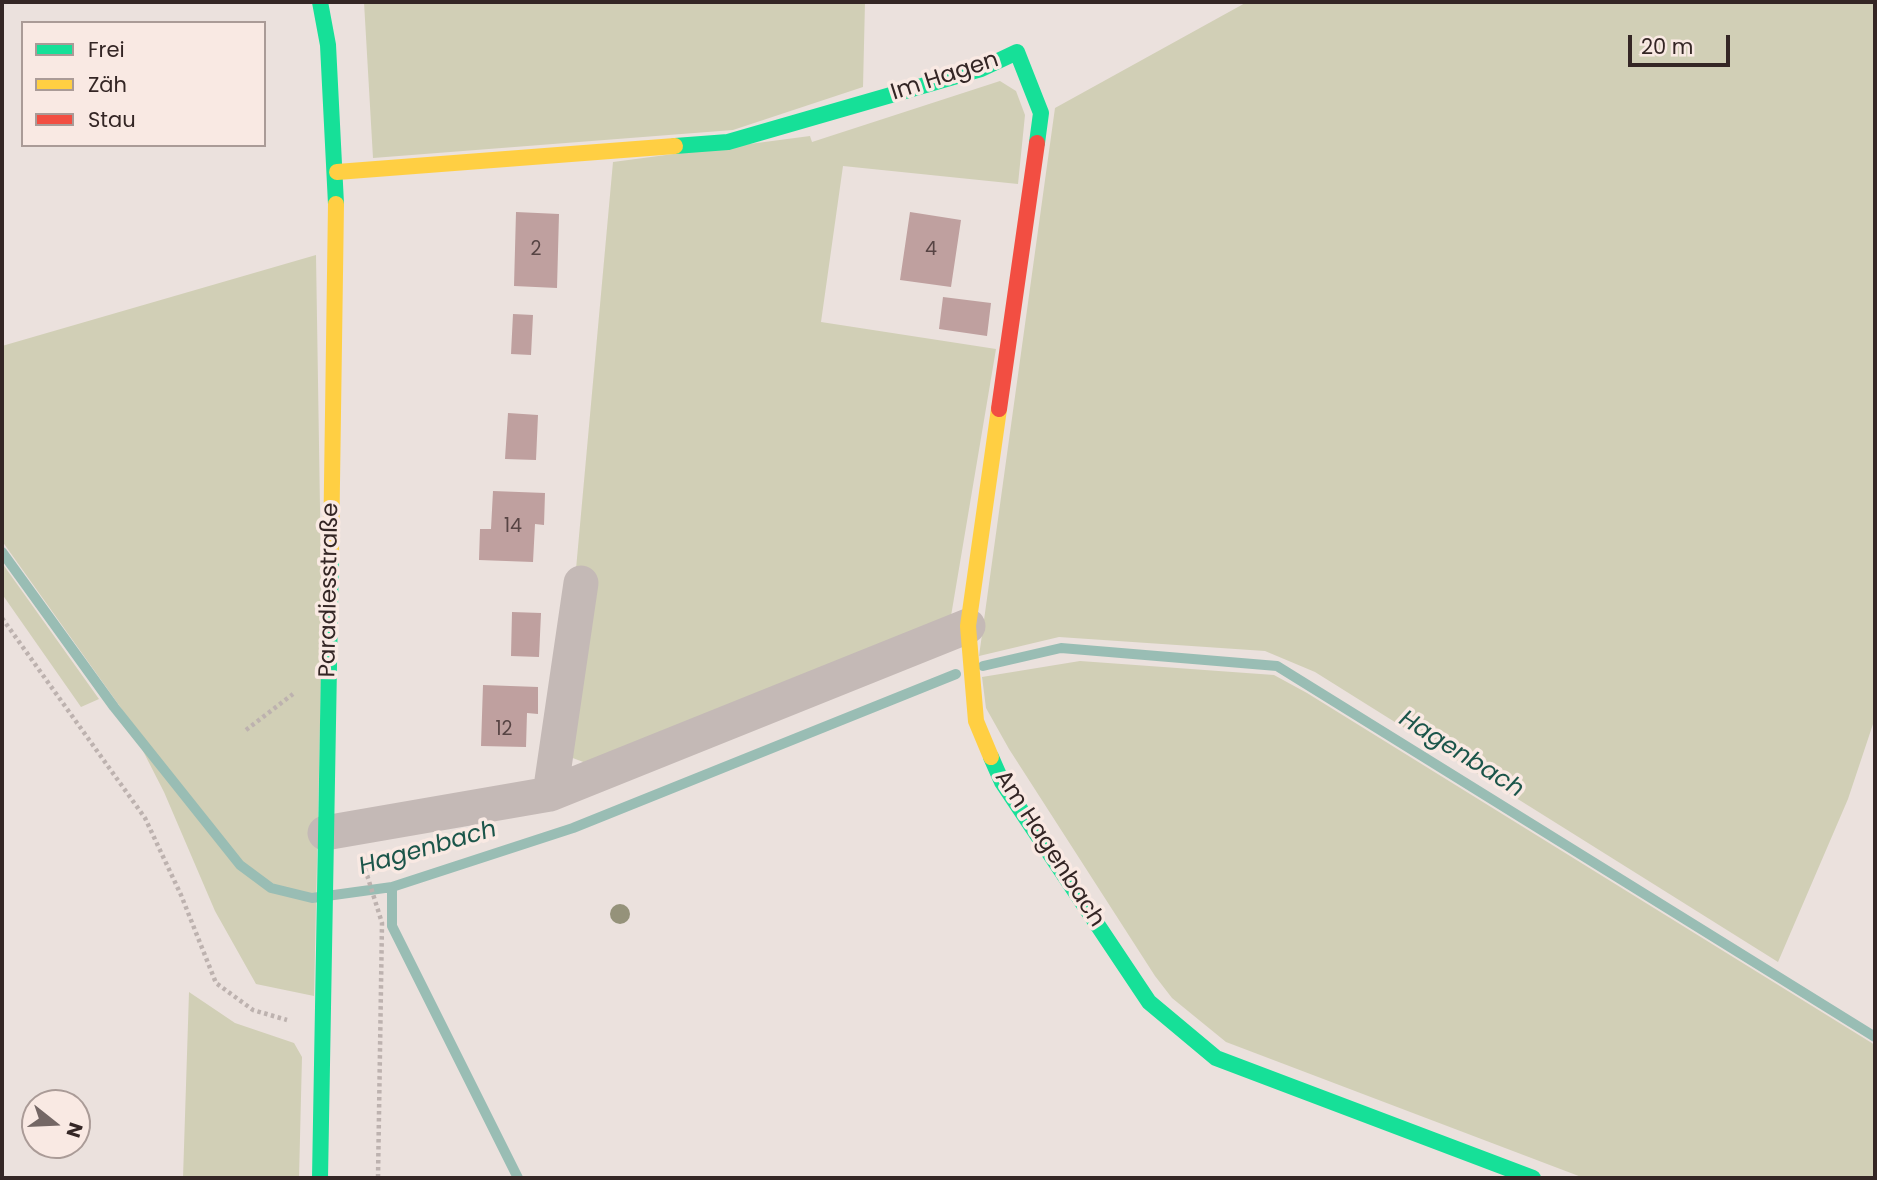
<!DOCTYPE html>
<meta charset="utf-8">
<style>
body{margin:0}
#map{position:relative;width:1877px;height:1180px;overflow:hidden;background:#ebe1dd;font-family:Poppins,sans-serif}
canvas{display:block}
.frame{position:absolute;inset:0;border:4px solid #342625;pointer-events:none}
.legend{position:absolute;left:21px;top:21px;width:245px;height:126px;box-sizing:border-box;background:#f9e9e3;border:2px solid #aa9b97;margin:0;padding:9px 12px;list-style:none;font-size:21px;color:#342625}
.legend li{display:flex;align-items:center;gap:14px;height:35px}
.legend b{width:35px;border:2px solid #aa9b97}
.north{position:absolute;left:21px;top:1089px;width:70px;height:70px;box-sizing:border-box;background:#f9e9e3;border:2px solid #aa9b97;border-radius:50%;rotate:108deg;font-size:19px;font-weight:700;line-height:28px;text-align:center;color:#342625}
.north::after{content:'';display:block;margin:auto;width:24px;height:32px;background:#746765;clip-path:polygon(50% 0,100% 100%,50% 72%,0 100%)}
.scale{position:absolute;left:1628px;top:35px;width:102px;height:32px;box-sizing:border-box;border:4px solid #342625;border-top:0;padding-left:9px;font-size:21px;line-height:24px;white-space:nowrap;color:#342625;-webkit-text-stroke:5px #f9e9e3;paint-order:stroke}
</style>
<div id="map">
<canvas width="1877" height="1180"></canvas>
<div class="frame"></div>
<ul class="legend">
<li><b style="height:9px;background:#16e098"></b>Frei</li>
<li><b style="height:9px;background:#ffcf43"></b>Zäh</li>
<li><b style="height:9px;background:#f24e42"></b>Stau</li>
</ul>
<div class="north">N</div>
<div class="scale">20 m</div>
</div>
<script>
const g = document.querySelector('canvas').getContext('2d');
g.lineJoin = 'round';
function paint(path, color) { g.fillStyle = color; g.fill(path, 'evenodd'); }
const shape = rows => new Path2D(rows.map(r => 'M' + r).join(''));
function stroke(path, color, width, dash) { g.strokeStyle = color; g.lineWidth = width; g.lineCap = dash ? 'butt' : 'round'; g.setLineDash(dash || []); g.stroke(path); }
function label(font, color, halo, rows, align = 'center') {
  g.font = font + ' Poppins,sans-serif'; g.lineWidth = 7; g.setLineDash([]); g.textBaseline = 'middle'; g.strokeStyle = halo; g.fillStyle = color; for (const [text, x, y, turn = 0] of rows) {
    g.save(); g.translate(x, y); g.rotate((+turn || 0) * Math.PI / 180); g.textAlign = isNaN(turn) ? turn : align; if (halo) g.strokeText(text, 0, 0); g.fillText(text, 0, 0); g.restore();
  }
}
paint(shape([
 [364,2,865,2,863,87,733,130,373,158],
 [1247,2,1875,2,1875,718,1848,799,1778,962,1315,672,1265,651,1059,637,979,656,1055,108],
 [1000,81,1016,91,1025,115,1018,184,843,166,821,322,996,349,951,616,586,763,570,757,575,580,613,162,810,136,812,142],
 [316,255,322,635,314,996,256,984,215,911,164,792,121,708,2,541,2,346],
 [2,563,99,699,81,707,2,594],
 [1080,661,1274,675,1307,693,1875,1045,1875,1178,1584,1178,1226,1042,1172,998,1155,976,1009,749,986,708,982,677],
 [189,992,235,1023,294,1043,302,1057,299,1178,183,1178]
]), '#d1cfb6');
stroke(shape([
 [2,552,114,707,240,865,271,888,312,898,392,887,573,828,956,674],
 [983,666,1061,648,1277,666,1875,1037],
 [392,887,392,926,518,1178]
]), '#99bdb4', 10);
paint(shape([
 [516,212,559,214,557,288,514,286],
 [910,212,961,220,951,287,900,280],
 [943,297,991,303,987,336,939,329],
 [513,314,533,315,531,355,511,354],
 [508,413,538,415,536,460,505,459],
 [493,491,545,493,544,525,535,524,533,562,479,560,480,529,491,529],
 [512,612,541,613,539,657,511,656],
 [483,685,538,687,538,714,527,713,526,747,481,746]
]), '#bfa09f');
stroke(shape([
 [2,618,145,818,181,895,216,983,253,1010,287,1020],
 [246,730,293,694],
 [363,862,382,923,378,1178]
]), '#bdb2af', 4.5, [3.5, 3.5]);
stroke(shape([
 [550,794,581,583],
 [325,833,550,794,968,626]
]), '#c4b9b6', 35);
stroke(shape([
 [320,2,328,45,336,204],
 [675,146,728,142,981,69,1017,52,1041,113,1037,143],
 [991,757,1002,782,1149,1002,1216,1058,1533,1178],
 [320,1178,331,552]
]), '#16e098', 16);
stroke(shape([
 [337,172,675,146],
 [331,552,336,204],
 [991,757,976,721,968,626,999,409]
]), '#ffcf43', 16);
stroke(shape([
 [999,409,1037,143]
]), '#f24e42', 16);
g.fillStyle = '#95927a';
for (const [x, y] of [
 [620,914]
]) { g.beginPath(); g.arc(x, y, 10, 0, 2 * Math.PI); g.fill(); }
label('19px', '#574444', null, [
 ["2",536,250],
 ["4",931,250],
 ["14",513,527],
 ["12",504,730]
]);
label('23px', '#342625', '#f9e9e3', [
 ["Im Hagen",945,77,-18],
 ["Paradiesstraße",330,590,-89],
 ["Am Hagenbach",1049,849,57]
]);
label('italic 24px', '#1b554a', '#f9e9e3', [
 ["Hagenbach",1461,755,32],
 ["Hagenbach",428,849,-16]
]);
</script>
